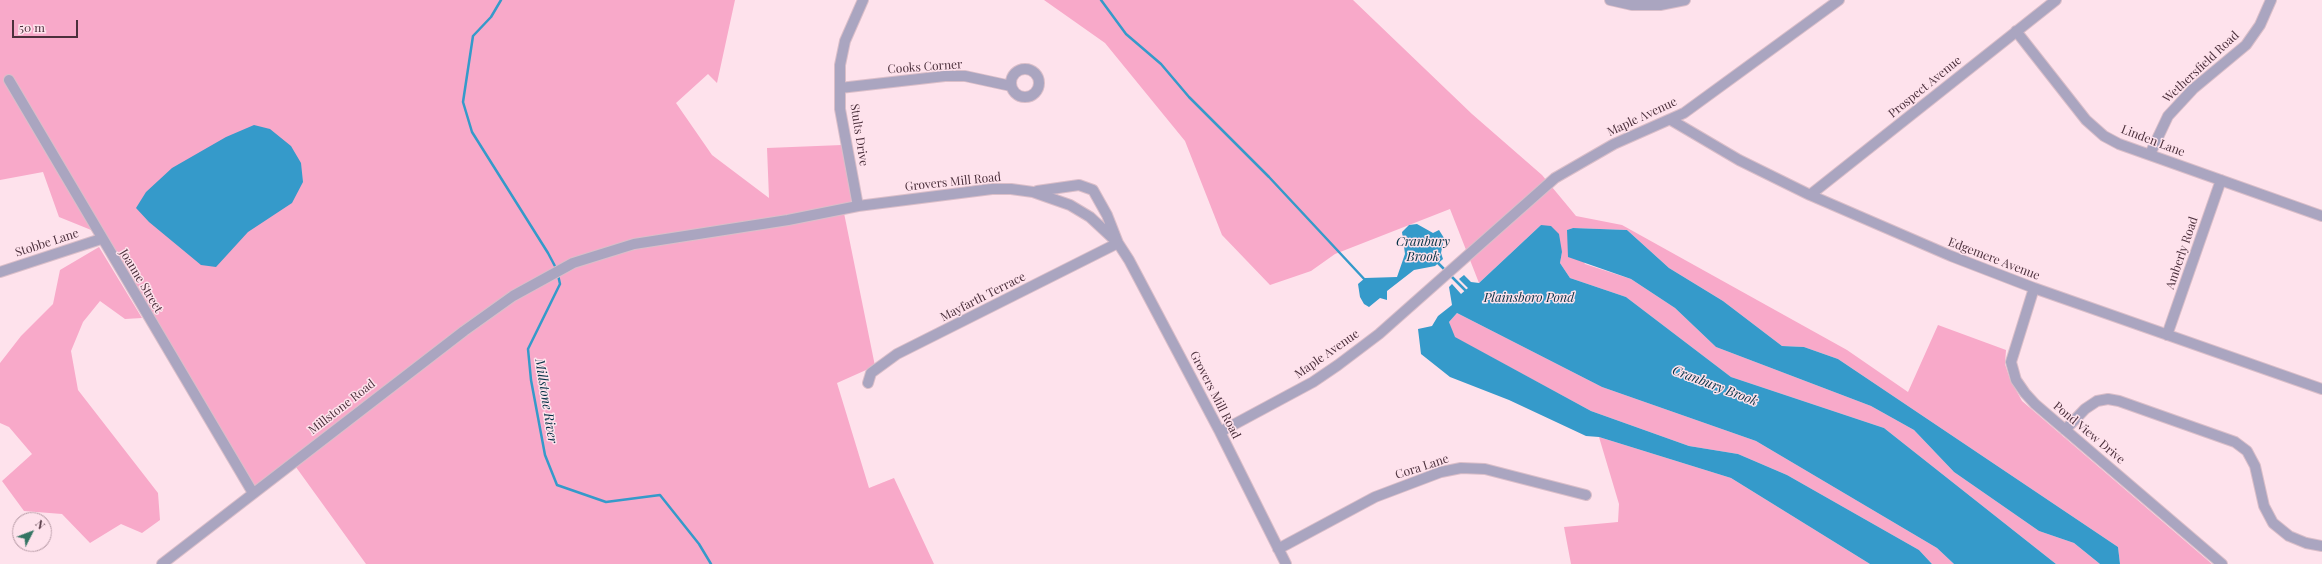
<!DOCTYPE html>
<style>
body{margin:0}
#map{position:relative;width:2322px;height:564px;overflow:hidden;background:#fee2ec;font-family:"Playfair Display",serif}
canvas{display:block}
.north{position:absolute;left:12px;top:512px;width:40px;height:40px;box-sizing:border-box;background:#fee2ec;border:1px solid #b79ba6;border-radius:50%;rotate:48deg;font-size:11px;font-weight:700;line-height:16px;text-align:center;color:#4c303c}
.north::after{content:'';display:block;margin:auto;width:14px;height:18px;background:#347463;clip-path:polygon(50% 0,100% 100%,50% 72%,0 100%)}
.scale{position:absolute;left:12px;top:20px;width:66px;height:18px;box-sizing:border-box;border:2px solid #4c303c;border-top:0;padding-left:5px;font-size:12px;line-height:14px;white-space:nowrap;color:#4c303c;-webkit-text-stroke:3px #fee2ec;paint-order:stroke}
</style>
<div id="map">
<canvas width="2322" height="564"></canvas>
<div class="north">N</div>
<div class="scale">50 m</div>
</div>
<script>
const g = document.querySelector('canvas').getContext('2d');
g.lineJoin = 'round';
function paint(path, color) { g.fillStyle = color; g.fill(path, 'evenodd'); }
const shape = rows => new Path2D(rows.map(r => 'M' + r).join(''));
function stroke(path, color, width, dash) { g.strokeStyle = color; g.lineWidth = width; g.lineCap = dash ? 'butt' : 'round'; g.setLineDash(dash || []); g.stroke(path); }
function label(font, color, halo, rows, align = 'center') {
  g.font = font + ' "Playfair Display",serif'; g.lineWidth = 3; g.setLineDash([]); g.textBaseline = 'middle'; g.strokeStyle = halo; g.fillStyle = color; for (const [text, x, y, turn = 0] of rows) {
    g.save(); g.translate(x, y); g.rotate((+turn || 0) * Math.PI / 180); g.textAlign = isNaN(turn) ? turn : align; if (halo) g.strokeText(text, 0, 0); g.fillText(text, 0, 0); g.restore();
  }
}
paint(shape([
 [0,0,735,0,717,83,708,74,676,103,712,155,769,198,767,148,842,145,855,212,844,213,875,366,837,383,869,488,894,478,934,564,366,564,293,463,255,492,106,236,59,217,43,172,0,180],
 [1044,0,1353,0,1472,114,1542,175,1576,216,1622,225,1847,350,1908,392,1938,325,2006,350,2005,364,2010,379,2022,401,2212,564,2120,564,2118,547,1838,359,1804,347,1782,346,1723,301,1669,268,1627,230,1573,228,1567,230,1585,264,1631,279,1675,308,1716,347,1871,406,1914,430,1954,472,2039,531,2074,543,2100,564,2056,564,1884,428,1731,377,1626,297,1570,278,1560,263,1562,252,1541,225,1479,283,1450,209,1335,254,1311,271,1270,285,1222,235,1185,141,1105,43],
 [99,247,142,318,125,319,100,301,83,322,71,351,78,390,158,493,160,520,142,533,121,524,90,543,62,514,24,511,2,481,32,454,9,427,0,423,0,363,21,336,53,304,60,270],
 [1457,313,1602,387,1756,441,1937,548,1954,564,1932,564,1919,550,1787,475,1738,454,1689,446,1591,411,1454,337,1449,322],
 [1599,437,1731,478,1870,564,1571,564,1564,527,1618,522,1619,504]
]), '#f8a9c9');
paint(shape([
 [254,125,270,129,291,146,301,163,303,182,292,203,248,232,216,267,201,265,149,222,136,208,146,192,172,168,226,137],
 [1417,224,1433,233,1439,230,1444,238,1441,253,1443,259,1435,266,1414,270,1387,291,1387,300,1380,298,1369,307,1364,304,1360,297,1358,284,1365,278,1397,277,1405,254,1402,232,1409,225],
 [1541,225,1551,226,1559,234,1562,252,1560,263,1570,278,1626,297,1731,377,1884,428,2056,564,1954,564,1937,548,1756,441,1602,387,1457,313,1449,322,1455,337,1591,411,1689,446,1738,454,1787,475,1919,550,1932,564,1870,564,1731,478,1599,437,1586,436,1509,400,1450,377,1421,354,1418,329,1432,326,1438,316,1452,305,1449,287,1452,284,1461,294,1468,288,1459,279,1464,275,1471,282,1479,283],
 [1573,228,1627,230,1669,268,1723,301,1782,346,1804,347,1838,359,2118,547,2120,564,2100,564,2074,543,2039,531,1954,472,1914,430,1871,406,1716,347,1675,308,1631,279,1568,257,1567,230]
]), '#359aca');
stroke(shape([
 [501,0,491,17,473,36,463,102,472,132,548,253,557,270],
 [1101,0,1126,34,1161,64,1189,97,1269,177,1366,281],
 [1437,262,1446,271],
 [1449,274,1467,292],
 [558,275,560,284,528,349,531,380,545,455,557,485,606,502,660,495,699,544,711,564]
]), '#359aca', 2.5);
const minor = shape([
 [1610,0,1632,5,1660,5,1685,0],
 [2016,31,2086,120,2104,136,2119,144,2322,216],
 '1011 83a14 14 0 1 1 28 0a14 14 0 1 1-28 0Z',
 [9,80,253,493],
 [840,88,945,76,965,76,1011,86],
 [1671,120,1739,160,1810,195,1951,256,2034,288,2322,389],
 [2150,154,2168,116,2193,89,2246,45,2260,25,2271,0],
 [1810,195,2056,0],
 [858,206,840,109,840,65,845,41,863,0],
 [0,272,101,239],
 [2034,288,2011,362,2016,380,2025,393,2035,404,2222,564],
 [2167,335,2221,180],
 [868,383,871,373,897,354,1118,243,1107,215,1093,190,1079,185,1037,191],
 [2065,430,2085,409,2097,401,2108,399,2119,401,2235,442,2247,451,2255,466,2264,506,2273,523,2289,536,2306,543,2322,546],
 [1220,432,1313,382,1338,365,1379,334,1555,178,1614,144,1684,113,1839,0],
 [1278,549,1375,497,1441,472,1461,468,1485,469,1586,495],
 [162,564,464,331,513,296,573,263,634,244,788,220,858,206,992,189,1011,189,1033,192,1070,205,1090,217,1118,243,1129,260,1220,432,1286,564]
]);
stroke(minor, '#dabec9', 12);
stroke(minor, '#aaa5c0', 10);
label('12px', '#4c303c', '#fee2ec', [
 ["Cooks Corner",925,67,-4],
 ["Wethersfield Road",2201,67,-43],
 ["Prospect Avenue",1925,87,-39],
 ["Maple Avenue",1642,117,-25],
 ["Stults Drive",859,135,81],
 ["Linden Lane",2153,141,21],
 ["Grovers Mill Road",953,182,-6],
 ["Stobbe Lane",47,243,-18],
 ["Amberly Road",2182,253,-71],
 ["Edgemere Avenue",1994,259,21],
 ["Joanne Street",141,281,59],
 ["Mayfarth Terrace",983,297,-27],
 ["Maple Avenue",1327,354,-35],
 ["Grovers Mill Road",1215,395,63],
 ["Millstone Road",342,407,-38],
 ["Pond View Drive",2089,433,40],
 ["Cora Lane",1422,467,-18]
]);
label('italic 13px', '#053246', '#fee2ec', [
 ["Cranbury",1423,242],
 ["Brook",1423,257],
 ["Plainsboro Pond",1529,298],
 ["Cranbury Brook",1715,386,21],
 ["Millstone River",546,401,81]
]);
</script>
